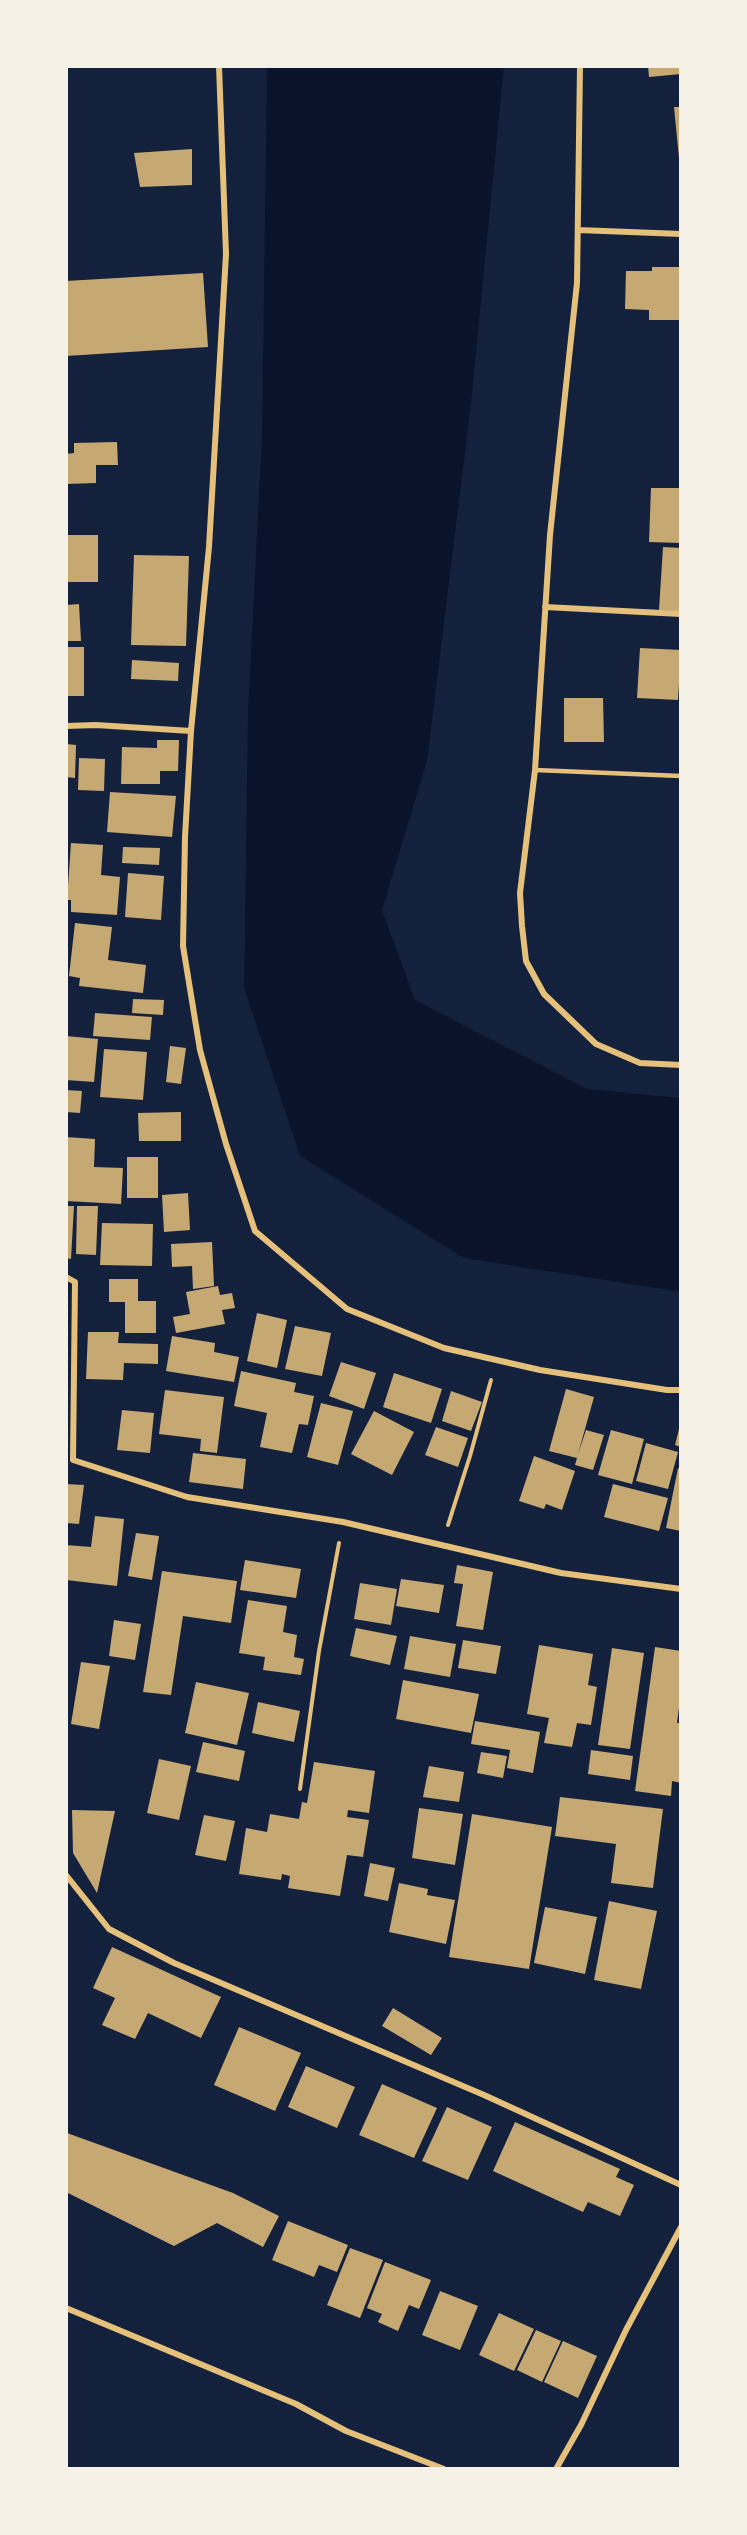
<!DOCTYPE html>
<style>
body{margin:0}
#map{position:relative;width:747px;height:2535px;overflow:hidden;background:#14213d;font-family:"Asap Condensed",sans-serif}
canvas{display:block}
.frame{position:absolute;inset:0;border:68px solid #f6f1e7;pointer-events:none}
</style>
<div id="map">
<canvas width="747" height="2535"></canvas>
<div class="frame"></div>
</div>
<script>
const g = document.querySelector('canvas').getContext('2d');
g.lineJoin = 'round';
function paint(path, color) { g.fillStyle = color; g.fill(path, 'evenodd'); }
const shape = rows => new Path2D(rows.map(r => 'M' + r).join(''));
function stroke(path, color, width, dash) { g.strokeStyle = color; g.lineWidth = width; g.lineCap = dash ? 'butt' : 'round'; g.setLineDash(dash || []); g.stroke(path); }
paint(shape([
 [267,66,504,66,471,404,427,761,382,910,415,1000,587,1089,681,1098,681,1292,464,1258,300,1156,244,988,248,711,262,436]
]), '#0b132b');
paint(shape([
 [648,66,681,66,681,74,649,77],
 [674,107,681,107,681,158,679,158],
 [192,149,192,185,140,187,134,153],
 [652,267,681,267,681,320,649,320,649,310,625,309,626,271,652,271],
 [203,273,208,347,66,356,66,281],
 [117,442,118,465,96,465,96,483,66,484,66,454,74,453,74,443],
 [651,488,681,488,681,543,649,542],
 [66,535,98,535,98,582,66,582],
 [663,547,681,548,681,612,659,610],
 [134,555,189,556,186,646,131,645],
 [79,604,81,641,66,641,66,605],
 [66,647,84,647,84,696,66,696],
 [640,648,681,650,678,700,637,698],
 [132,660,179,663,178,681,131,679],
 [564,698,603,698,604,742,564,742],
 [157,740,179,740,178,771,160,771,160,784,121,784,122,747,157,748],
 [66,744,76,745,75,778,66,777],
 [79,758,105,759,104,791,78,790],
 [110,792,176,796,172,837,107,832],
 [71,843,103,845,101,875,120,877,117,915,71,912,71,900,67,900],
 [123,847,160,848,159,865,122,863],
 [128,873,164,876,161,920,125,917],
 [75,923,112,927,108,960,146,965,143,993,79,986,80,978,69,976],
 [133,999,164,1000,163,1015,132,1013],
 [95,1013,152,1017,150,1040,93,1036],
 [66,1036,98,1039,94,1082,66,1080],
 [170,1046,186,1048,181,1084,166,1082],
 [104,1049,147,1052,143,1100,100,1097],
 [66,1090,82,1091,80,1113,66,1112],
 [181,1112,181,1141,139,1141,138,1113],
 [66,1137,95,1139,94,1167,123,1168,121,1204,66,1201],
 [127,1157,158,1157,158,1198,127,1198],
 [188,1193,190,1230,164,1232,162,1195],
 [66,1206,74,1206,71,1259,66,1258],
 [77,1206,98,1206,96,1255,76,1254],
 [102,1223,153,1224,152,1266,100,1265],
 [212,1242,214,1286,193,1289,192,1266,172,1267,171,1244],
 [109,1279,138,1279,138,1301,156,1301,156,1333,125,1333,125,1302,109,1302],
 [218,1286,220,1295,232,1293,235,1308,222,1310,225,1324,176,1333,173,1317,190,1314,186,1292],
 [257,1313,287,1320,277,1368,247,1361],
 [295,1326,331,1333,322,1376,285,1369],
 [88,1332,119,1332,118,1343,158,1344,158,1364,124,1363,123,1380,86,1379],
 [172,1336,215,1343,214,1352,239,1357,234,1382,166,1371],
 [341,1362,376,1373,364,1409,329,1396],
 [241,1371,296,1383,294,1392,314,1396,308,1425,299,1424,292,1453,260,1447,267,1413,234,1406],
 [394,1373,442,1389,431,1423,383,1407],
 [566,1389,594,1397,578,1454,586,1430,604,1435,593,1470,575,1465,577,1458,549,1451],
 [165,1390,224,1397,217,1453,200,1451,201,1439,159,1434],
 [451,1391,482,1402,471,1431,442,1421],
 [321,1403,353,1411,338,1465,307,1457],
 [122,1410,154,1413,150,1453,117,1450],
 [374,1411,414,1432,392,1475,351,1454],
 [680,1425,681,1425,681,1447,675,1445],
 [436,1427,468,1438,458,1467,425,1455],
 [611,1430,644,1439,632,1484,598,1475],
 [646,1443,678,1452,668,1489,636,1481],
 [193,1453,246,1459,243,1489,189,1482],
 [534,1456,575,1471,562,1510,546,1504,544,1509,519,1501],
 [678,1468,681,1469,681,1531,666,1528],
 [66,1484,84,1485,79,1524,66,1523],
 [613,1484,668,1498,659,1531,604,1517],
 [95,1516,124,1519,117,1586,66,1580,66,1545,91,1547],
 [136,1533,159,1536,152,1580,128,1576],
 [245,1560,301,1569,296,1598,240,1590],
 [457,1565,493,1572,483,1630,456,1626,463,1584,454,1583],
 [162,1571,237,1581,231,1623,183,1616,171,1695,143,1692],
 [401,1579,444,1585,439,1613,396,1606],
 [360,1583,397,1589,391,1625,354,1619],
 [248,1600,287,1606,283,1632,297,1635,294,1657,304,1659,301,1675,263,1670,265,1657,239,1653],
 [114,1620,141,1624,135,1660,109,1656],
 [356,1628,397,1636,390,1665,350,1656],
 [410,1636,456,1644,450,1677,404,1669],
 [463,1640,501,1646,496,1674,458,1668],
 [539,1645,593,1654,588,1685,597,1687,591,1725,577,1723,572,1747,544,1743,549,1718,527,1714],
 [655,1647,681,1651,681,1693,677,1723,681,1723,681,1783,672,1781,671,1796,635,1791],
 [612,1648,644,1653,630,1749,598,1745],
 [81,1662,110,1666,99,1729,71,1724],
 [403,1680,479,1694,471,1733,396,1719],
 [196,1682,249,1693,237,1745,185,1733],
 [258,1702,300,1711,294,1742,252,1733],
 [475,1721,540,1732,533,1773,507,1768,510,1750,471,1744],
 [203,1742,245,1751,239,1781,196,1772],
 [591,1750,633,1756,630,1780,588,1774],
 [481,1752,507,1756,503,1778,477,1773],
 [159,1759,191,1766,179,1820,147,1813],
 [314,1762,375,1771,369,1813,348,1810,347,1817,369,1820,363,1857,347,1855,340,1896,288,1888,290,1876,282,1874,281,1880,239,1874,246,1828,267,1832,270,1814,299,1819,302,1802,307,1803],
 [429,1766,464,1772,459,1802,423,1797],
 [560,1797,663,1809,653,1888,611,1883,616,1844,555,1836],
 [419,1808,463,1814,455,1865,412,1858],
 [72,1810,115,1811,97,1893,73,1853],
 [472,1814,552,1827,529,1969,449,1957],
 [204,1815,235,1821,226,1861,195,1855],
 [370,1863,395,1868,388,1901,364,1896],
 [399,1883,428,1889,427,1895,455,1900,446,1944,389,1932],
 [609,1901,657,1911,641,1989,594,1980],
 [545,1907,597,1917,585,1974,534,1963],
 [112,1947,221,1997,201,2038,148,2013,135,2039,102,2025,115,1998,93,1988],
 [393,2008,442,2038,431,2055,382,2026],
 [239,2027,301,2053,275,2111,214,2085],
 [306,2066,355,2087,337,2128,288,2107],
 [382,2084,437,2108,414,2158,359,2135],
 [447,2107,492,2127,468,2180,422,2161],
 [515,2122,620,2169,616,2177,634,2185,620,2216,588,2202,583,2212,493,2171],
 [67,2133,233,2193,279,2216,263,2247,217,2223,174,2246,66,2192],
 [288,2221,348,2245,337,2272,319,2265,314,2277,272,2260],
 [350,2248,383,2260,360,2318,327,2305],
 [385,2262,431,2280,419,2309,409,2305,398,2331,378,2322,382,2314,367,2308],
 [440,2291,478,2306,460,2350,422,2335],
 [499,2313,534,2329,514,2371,479,2355],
 [536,2330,561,2341,542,2382,517,2370],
 [563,2341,597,2356,578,2398,544,2382]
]), '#c6a872');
stroke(shape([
 [448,1525,470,1456,491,1380],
 [300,1789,319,1651,339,1543]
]), '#e5c07b', 4);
stroke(shape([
 [535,770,681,776]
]), '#e5c07b', 4.5);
stroke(shape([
 [219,66,226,254,209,547,191,731,185,837,183,946,200,1050,226,1144,255,1231,347,1309,444,1348,540,1370,667,1390,681,1390],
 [580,66,577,283,550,535,535,770,520,893,522,926,526,961,544,994,596,1044,640,1063,681,1065],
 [578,230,681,234],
 [545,607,681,614],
 [66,726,96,725,191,731],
 [66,1277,75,1282,73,1460,187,1497,343,1522,561,1573,681,1589],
 [66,1875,109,1929,174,1963,484,2095,681,2185],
 [66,2308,296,2404,346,2431,444,2469],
 [556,2469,581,2425,626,2330,681,2227]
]), '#e5c07b', 6);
</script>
